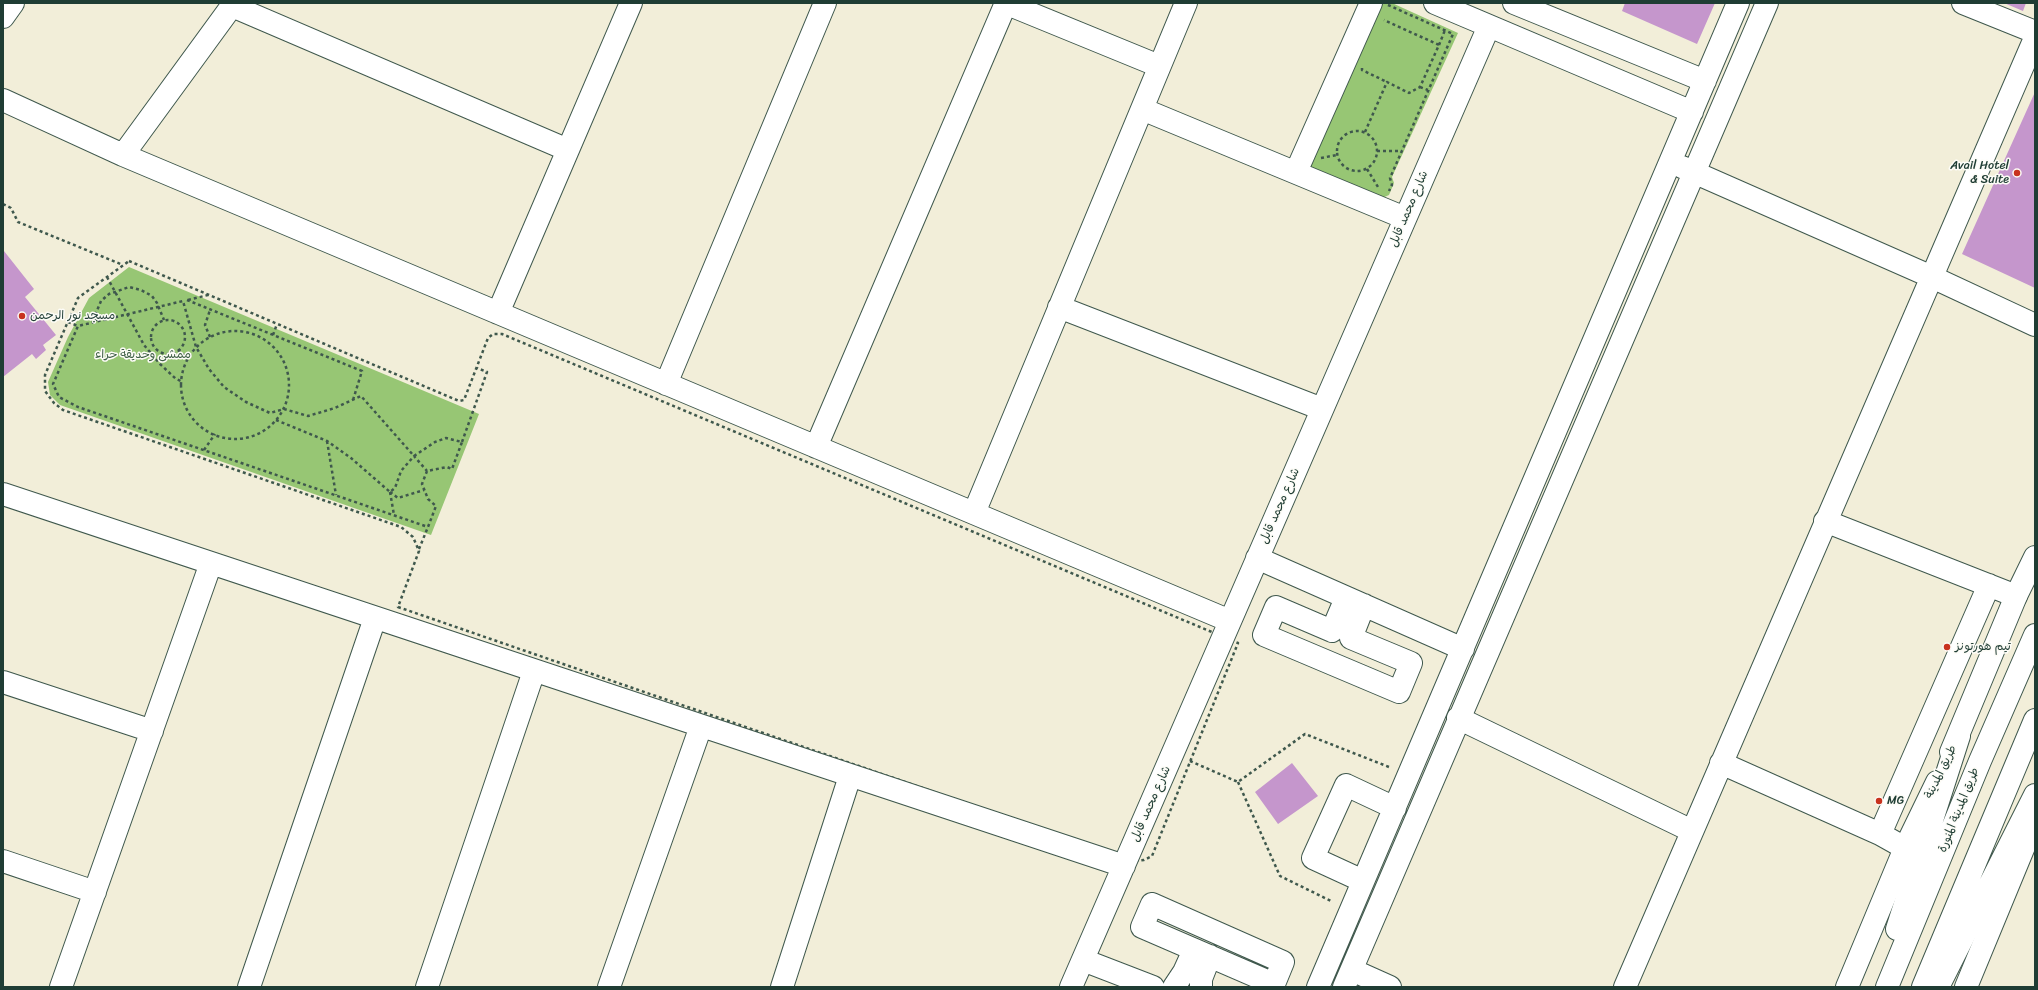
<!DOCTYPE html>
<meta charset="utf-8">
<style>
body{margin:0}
#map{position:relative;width:2038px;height:990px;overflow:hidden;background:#f2eed9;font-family:Sriracha,sans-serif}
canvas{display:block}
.frame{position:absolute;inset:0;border:4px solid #1f3d34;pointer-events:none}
</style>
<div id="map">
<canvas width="2038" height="990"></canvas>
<div class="frame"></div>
</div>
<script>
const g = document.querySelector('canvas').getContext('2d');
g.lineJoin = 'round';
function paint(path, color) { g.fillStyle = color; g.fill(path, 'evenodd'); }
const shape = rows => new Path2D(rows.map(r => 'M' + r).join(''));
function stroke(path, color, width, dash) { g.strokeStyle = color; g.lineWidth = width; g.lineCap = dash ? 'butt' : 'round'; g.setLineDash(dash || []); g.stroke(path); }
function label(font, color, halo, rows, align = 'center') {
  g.font = font + ' Sriracha,"Playpen Sans Arabic",sans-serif'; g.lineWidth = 3; g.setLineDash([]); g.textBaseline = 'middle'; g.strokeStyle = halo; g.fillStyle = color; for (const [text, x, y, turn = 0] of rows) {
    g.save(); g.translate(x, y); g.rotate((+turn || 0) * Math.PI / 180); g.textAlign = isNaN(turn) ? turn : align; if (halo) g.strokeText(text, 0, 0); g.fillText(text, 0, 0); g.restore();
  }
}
paint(shape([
 [1373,3,1392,3,1458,33,1392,177,1394,183,1389,195,1380,199,1306,166],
 [129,267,479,414,431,535,60,405,50,395,48,382,68,337,89,298]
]), '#97c674');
paint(shape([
 [1625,3,1715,3,1697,44,1622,11],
 [2004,3,2026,3,2023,11],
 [2035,92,2035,288,1962,254],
 [4,251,34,289,25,297,56,335,43,345,46,350,36,359,32,354,3,377],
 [1292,763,1318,796,1278,824,1255,792]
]), '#c596cc');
const minor = shape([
 [1005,3,1159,66],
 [1435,3,1692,112],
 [1514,3,1705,81],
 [1963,3,2035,32],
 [232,6,568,150],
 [3,17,13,3],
 [3,100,123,155,1230,621],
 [1142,109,1405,218],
 [123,155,234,3],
 [1682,167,1932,277,2035,325],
 [1296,172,1371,3],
 [1059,307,1322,409],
 [498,313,631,3],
 [666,384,825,3],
 [816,447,1006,3],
 [3,494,1124,866],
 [974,513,1186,3],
 [1825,521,2016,596],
 [1257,558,1463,649],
 [1346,598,1332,631,1276,607,1264,635,1399,692,1411,663,1351,638,1364,605],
 [3,682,152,731],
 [1458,718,1692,831],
 [1721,763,1880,834,1905,848],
 [1880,834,1989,585],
 [3,861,95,892],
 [1363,881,1313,858,1346,785,1395,808],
 [1152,904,1283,962,1274,984,1142,927,1152,904],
 [1083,960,1153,987],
 [1352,970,1390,987],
 [61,987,211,563],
 [249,987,375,618],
 [427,987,534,671],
 [609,987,701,726],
 [782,987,850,776],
 [1071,987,1489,26],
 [1174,987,1184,972,1194,950],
 [1201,987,1201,979,1210,956],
 [1318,987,1738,3],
 [1344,987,1767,3],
 [1625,987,2035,38]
]);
const major = shape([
 [1951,752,2016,596,2035,557],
 [1847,987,1905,848,1937,782],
 [1966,987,2035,820]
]);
const highway = shape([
 [1897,929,1959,736],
 [1887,987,1980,761,2035,635],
 [1923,987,2035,720],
 [1938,987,2035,795]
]);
stroke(minor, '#3f584d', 24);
stroke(major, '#3f584d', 24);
stroke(highway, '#3f584d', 24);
stroke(shape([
 [1388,5,1453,34,1390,178,1392,185,1389,191],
 [1439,45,1445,30],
 [1362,68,1362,70,1387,82],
 [1420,87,1428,90],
 '1337 151a20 20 0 1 1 40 0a20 20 0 1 1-40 0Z',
 [1365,132,1387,82,1409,93,1420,87,1439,45,1384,20],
 [1377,151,1402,151],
 [1321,158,1337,155],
 [1367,169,1378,187],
 [3,204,11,208,18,222,123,265],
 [129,261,459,401,464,400,488,338,493,334,502,334,1238,643,1152,856,1144,860,1134,861,398,607,419,551,413,537,401,527,63,410,54,403,45,391,45,375,78,298,129,261],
 [107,277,144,345,160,364,176,379,181,381],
 [187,300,362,371,353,400],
 [188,300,208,295],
 '151 337a17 17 0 1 1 34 0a17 17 0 1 1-34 0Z',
 [96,321,96,313,101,301,109,294,129,287,141,290,152,296,157,303,164,320],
 [68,322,78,326],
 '181 385a54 54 0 1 1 108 0a54 54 0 1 1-108 0Z',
 [273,335,277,324],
 [210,337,205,325,210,310],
 [178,350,187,358],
 [276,420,327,441,351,458,390,492,395,488,401,471,414,456,427,471],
 [327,441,336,495],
 [462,442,487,372,477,368],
 [204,450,215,434],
 [390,492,398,498,424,490],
 [390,492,394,515],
 [419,549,428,527,436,506,428,499,422,484,427,471,447,467,452,469,462,442,446,438,435,442,414,456,361,396,335,408,308,416,284,409,270,413,246,402,224,387,209,369,196,347,183,301,78,326,53,384,59,397,78,407,428,527],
 [1190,761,1238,782,1305,734,1389,767],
 [1238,782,1280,876,1331,901]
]), '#3f584d', 2.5, [3, 3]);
stroke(minor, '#fff', 22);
stroke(major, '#fff', 22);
stroke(highway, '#fff', 22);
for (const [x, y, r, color] of [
 [2017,173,4,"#c8321e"],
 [22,316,4,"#c8321e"],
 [1947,647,4,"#c8321e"],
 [1879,801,4,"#c8321e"]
]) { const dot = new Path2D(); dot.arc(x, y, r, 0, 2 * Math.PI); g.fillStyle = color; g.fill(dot); stroke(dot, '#fdfcf7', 1.5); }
label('12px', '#1f3d34', '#fdfcf7', [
 ["Avail Hotel",2009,166,"right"],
 ["& Suite",2009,180,"right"],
 ["مسجد نور الرحمن",30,316],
 ["تيم هورتونز",1955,647],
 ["MG",1887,801]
], 'left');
label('12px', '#1f3d34', '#fdfcf7', [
 ["شارع محمد قابل",1409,209,-67],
 ["شارع محمد قابل",1280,506,-66],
 ["طريق المدينة",1941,772,-64],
 ["شارع محمد قابل",1151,804,-66],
 ["طريق المدينة المنورة",1959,810,-68]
]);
label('12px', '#3d5f44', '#fdfcf7', [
 ["ممشى وحديقة حراء",143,355]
]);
</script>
